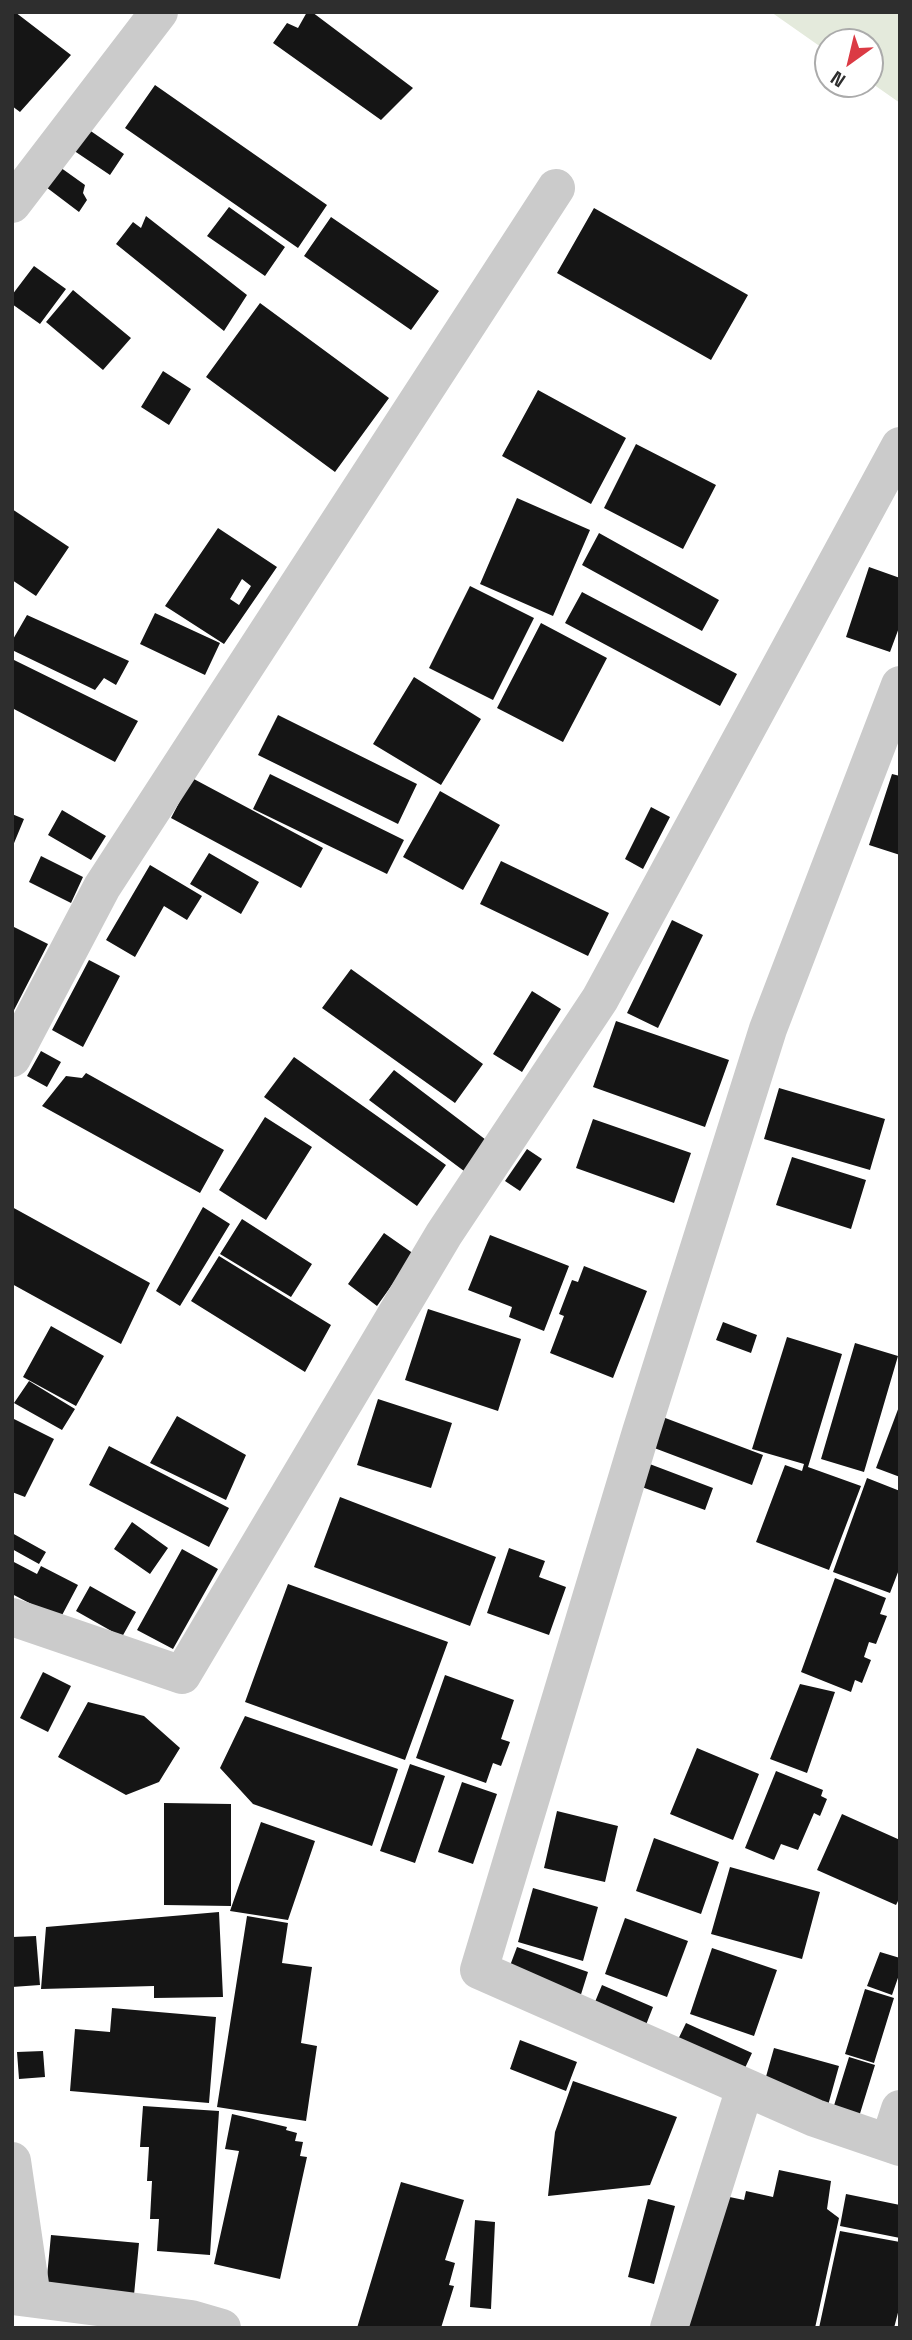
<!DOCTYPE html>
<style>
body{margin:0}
#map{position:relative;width:912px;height:2340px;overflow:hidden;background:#fff;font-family:"Space Grotesk",sans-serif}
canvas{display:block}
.frame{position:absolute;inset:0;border:14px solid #2e2e2e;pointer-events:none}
.north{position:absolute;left:814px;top:28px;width:70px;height:70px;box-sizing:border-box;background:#fff;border:2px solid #ababab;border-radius:50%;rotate:214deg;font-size:19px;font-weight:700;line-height:28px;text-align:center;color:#2e2e2e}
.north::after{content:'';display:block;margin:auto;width:24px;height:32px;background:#db3a44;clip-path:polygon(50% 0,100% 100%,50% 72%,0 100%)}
</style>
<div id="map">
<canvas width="912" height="2340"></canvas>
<div class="frame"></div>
<div class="north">N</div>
</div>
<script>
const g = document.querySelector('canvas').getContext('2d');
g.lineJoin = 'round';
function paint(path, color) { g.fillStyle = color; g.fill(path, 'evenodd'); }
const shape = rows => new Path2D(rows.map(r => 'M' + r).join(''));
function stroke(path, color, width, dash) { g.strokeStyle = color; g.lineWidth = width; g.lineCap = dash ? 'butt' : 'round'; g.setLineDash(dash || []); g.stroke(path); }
paint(shape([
 [771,12,900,12,900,103,870,82,870,42,828,42,828,52]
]), '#e4eadc');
paint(shape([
 [12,12,15,12,71,55,20,112,12,106],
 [307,12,312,12,413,88,381,120,273,43,287,23,298,28],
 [155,85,327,205,298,248,125,128],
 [82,125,124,154,110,175,67,146],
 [57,165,85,185,83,193,87,200,79,212,42,184],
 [229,207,285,247,265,276,207,236],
 [594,208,748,295,711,360,557,273],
 [146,216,247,295,224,331,116,244,133,222,141,228],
 [331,217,439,291,411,330,304,256],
 [34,266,66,289,40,324,12,304,12,295],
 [73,290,131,338,103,370,46,322],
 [260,303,389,398,335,472,206,377],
 [163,371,191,389,169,425,141,407],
 [538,390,626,438,591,504,502,456],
 [636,444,716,485,683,549,604,508],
 [517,498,590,530,553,616,480,584],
 [12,509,69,547,36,596,12,580],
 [218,528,277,567,224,644,165,606],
 [242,579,251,586,239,605,230,599],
 [599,533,719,600,702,631,582,565],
 [869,567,900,578,900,625,890,652,846,637],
 [470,586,534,618,493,700,429,668],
 [582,592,737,674,720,706,565,623],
 [155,613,220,643,205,675,140,644],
 [27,615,129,661,116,685,104,678,95,690,12,650,12,641],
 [541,623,607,658,563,742,497,708],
 [12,659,138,721,115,762,12,708],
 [414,677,481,719,441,785,373,744],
 [278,715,417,784,398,824,258,755],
 [270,774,404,840,387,874,253,809],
 [892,774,900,776,900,855,869,845],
 [192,778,323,848,301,888,171,818],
 [440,791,500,825,463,890,403,857],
 [651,807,670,817,643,869,625,859],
 [62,810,106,836,91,860,48,835],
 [12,814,24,819,12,848],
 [209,853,259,882,241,914,190,884],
 [41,856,83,877,71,903,29,882],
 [501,861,609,913,588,956,480,904],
 [150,865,202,896,187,920,164,906,135,957,106,940],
 [672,920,703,935,658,1028,627,1013],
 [12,926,48,944,12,1014],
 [89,960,120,976,83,1047,52,1030],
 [351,969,483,1064,455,1103,322,1008],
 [532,991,561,1009,522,1072,493,1054],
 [616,1021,729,1060,705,1127,593,1087],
 [41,1051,61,1062,47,1087,27,1076],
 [294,1057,446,1165,417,1206,264,1097],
 [394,1070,490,1143,468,1174,369,1100],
 [86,1073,224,1150,200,1193,42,1106,66,1076,82,1078],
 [779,1088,885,1119,870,1170,764,1139],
 [265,1117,312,1147,266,1220,219,1190],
 [593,1119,691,1153,674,1203,576,1168],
 [527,1149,542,1159,520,1191,505,1181],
 [792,1157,866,1180,851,1229,776,1205],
 [12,1207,150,1283,121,1344,12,1284],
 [203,1207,230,1224,180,1306,156,1291],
 [242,1219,312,1264,291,1297,220,1254],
 [384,1233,414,1254,377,1306,348,1284],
 [490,1235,569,1266,544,1331,509,1317,512,1307,468,1290],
 [219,1256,331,1325,305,1372,191,1301],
 [584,1266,647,1291,613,1378,550,1353,564,1316,559,1314,572,1280,578,1282],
 [428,1309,521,1339,498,1411,405,1380],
 [723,1322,757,1335,751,1353,716,1340],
 [51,1326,104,1356,76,1406,23,1377],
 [787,1337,842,1354,808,1467,861,1486,829,1570,756,1542,785,1465,802,1471,804,1464,752,1449],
 [855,1343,898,1356,864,1472,821,1459],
 [29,1381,75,1409,62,1430,14,1403],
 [378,1399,452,1423,431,1488,357,1465],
 [900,1404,900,1477,876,1468],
 [177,1416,246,1455,226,1500,150,1463],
 [660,1416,763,1455,752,1485,649,1446],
 [12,1418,54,1439,25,1497,12,1492],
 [109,1446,229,1508,209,1547,89,1485],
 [647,1463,713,1488,705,1510,639,1486],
 [867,1478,900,1491,900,1567,890,1593,833,1572],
 [340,1497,496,1557,470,1626,314,1567],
 [132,1522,168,1548,150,1574,114,1549],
 [12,1533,46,1552,39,1564,12,1549],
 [509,1548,545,1561,539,1577,566,1587,549,1635,487,1613],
 [182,1549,218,1569,173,1649,137,1630],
 [12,1561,37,1574,41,1566,78,1585,60,1619,12,1594],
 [835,1578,886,1598,880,1614,887,1616,876,1644,869,1642,864,1657,871,1660,862,1683,855,1680,851,1692,801,1672],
 [288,1584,448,1642,405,1760,245,1702],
 [90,1586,136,1612,122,1637,76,1611],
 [43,1672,71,1686,48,1732,20,1718],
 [445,1675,514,1700,501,1739,510,1742,501,1766,493,1763,486,1783,416,1758],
 [800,1684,835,1692,807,1773,770,1759],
 [88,1702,144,1716,180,1748,159,1782,126,1795,58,1757],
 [245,1716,398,1769,372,1846,253,1804,220,1768],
 [697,1748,759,1774,733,1840,670,1814],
 [410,1764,445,1776,415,1863,380,1851],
 [776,1771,823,1790,821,1796,827,1799,820,1816,814,1813,798,1850,781,1844,774,1860,745,1848],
 [462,1782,497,1794,473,1864,438,1852],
 [164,1803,231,1804,231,1906,164,1905],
 [557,1811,618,1826,605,1882,544,1868],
 [842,1814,900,1840,900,1897,896,1905,817,1870],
 [261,1822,315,1841,288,1920,230,1911],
 [654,1838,719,1862,701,1914,636,1891],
 [730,1867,820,1892,802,1959,711,1934],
 [533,1888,598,1907,583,1961,518,1942],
 [219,1912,223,1997,154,1998,154,1986,41,1989,46,1927],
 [247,1916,288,1923,282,1963,312,1967,301,2043,317,2046,306,2121,217,2107],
 [625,1918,688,1941,667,1997,605,1974],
 [36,1936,40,1985,12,1987,12,1937],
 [517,1947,588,1972,578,2004,505,1979],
 [712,1948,777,1970,754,2036,690,2014],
 [880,1952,900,1958,900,1972,892,1995,867,1986],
 [602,1985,653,2007,642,2035,590,2014],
 [865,1989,894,1998,874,2063,845,2054],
 [112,2008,216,2017,209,2103,70,2091,75,2029,110,2032],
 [686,2023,752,2053,738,2083,672,2052],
 [520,2040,577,2062,566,2091,510,2069],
 [774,2048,839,2066,827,2109,762,2091],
 [43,2051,45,2077,19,2079,17,2052],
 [849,2057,875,2065,858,2120,832,2112],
 [573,2081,677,2117,650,2185,548,2196,555,2132],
 [143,2106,219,2111,210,2255,157,2251,159,2219,150,2219,152,2181,147,2181,149,2147,140,2147],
 [232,2114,287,2127,286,2130,297,2133,295,2141,303,2142,300,2156,307,2157,280,2279,214,2264,239,2151,225,2149],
 [779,2170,831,2181,827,2209,839,2218,815,2328,686,2328,715,2194,744,2200,746,2191,773,2197],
 [401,2182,464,2200,445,2260,455,2263,449,2285,454,2286,441,2328,357,2328],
 [846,2194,900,2205,900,2238,840,2226],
 [648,2199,675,2206,654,2284,628,2277],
 [475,2220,495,2222,491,2309,470,2307],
 [840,2231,900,2242,900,2305,894,2328,819,2328],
 [51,2235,139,2243,134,2295,46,2287]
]), '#151515');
stroke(shape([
 [12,204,159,12],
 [900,685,768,1029,641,1432,479,1970,815,2118,900,2147],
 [12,1058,102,887,556,188],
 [12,1617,182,1675,444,1234,600,999,900,446],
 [889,2143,900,2109],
 [12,2161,32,2298],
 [12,2296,191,2319,222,2328],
 [669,2328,745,2088]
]), '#cbcbcb', 38);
</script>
